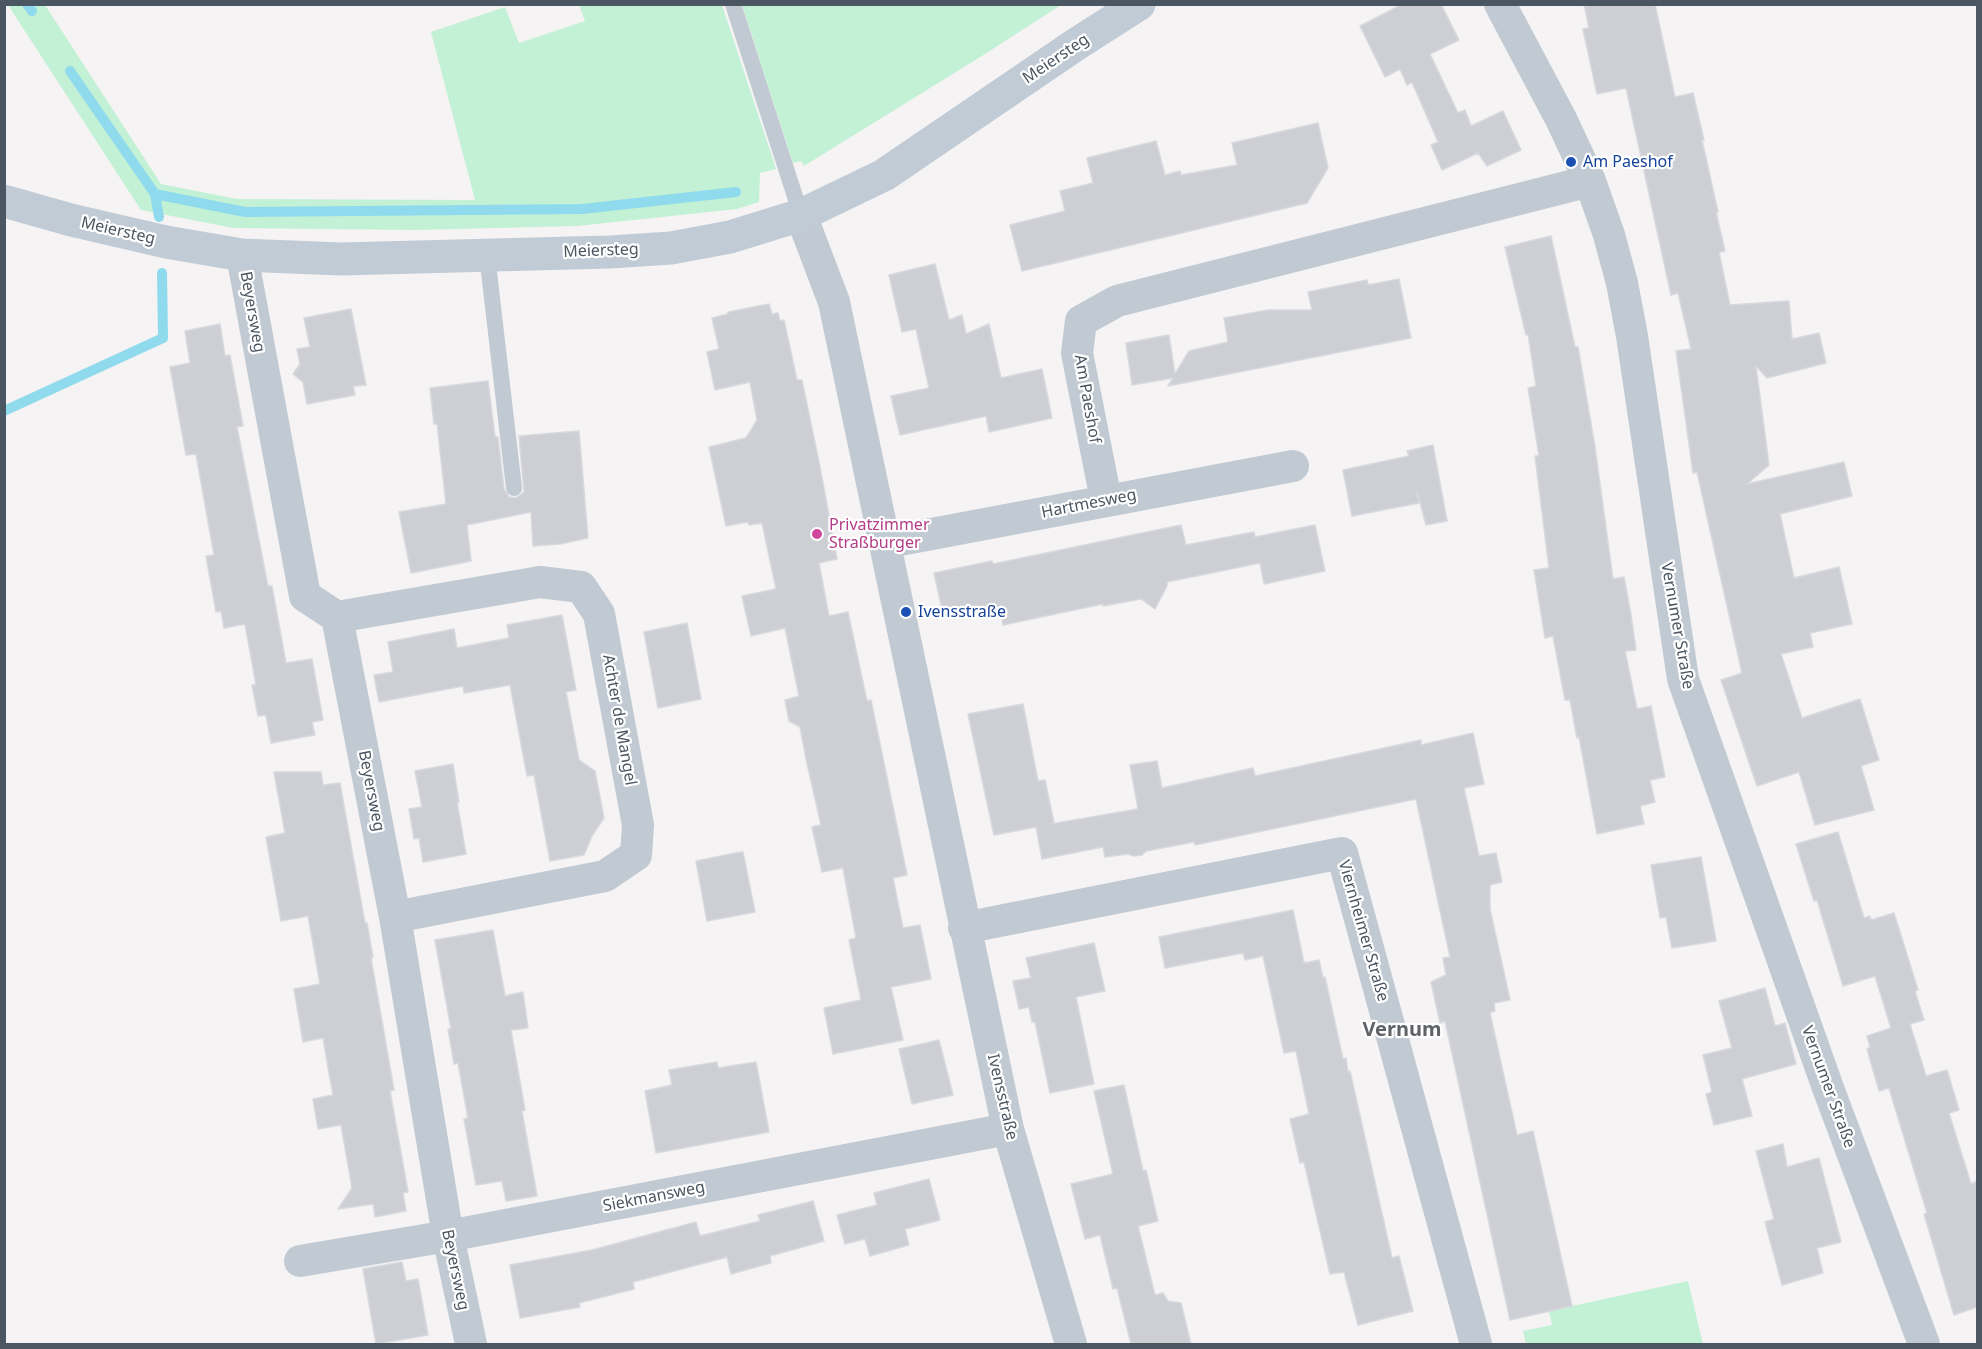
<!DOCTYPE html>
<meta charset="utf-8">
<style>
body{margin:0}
#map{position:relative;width:1982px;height:1349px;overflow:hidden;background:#f5f3f3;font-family:"Noto Sans",sans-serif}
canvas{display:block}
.frame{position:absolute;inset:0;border:6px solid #4a5661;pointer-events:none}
</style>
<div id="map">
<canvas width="1982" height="1349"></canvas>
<div class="frame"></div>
</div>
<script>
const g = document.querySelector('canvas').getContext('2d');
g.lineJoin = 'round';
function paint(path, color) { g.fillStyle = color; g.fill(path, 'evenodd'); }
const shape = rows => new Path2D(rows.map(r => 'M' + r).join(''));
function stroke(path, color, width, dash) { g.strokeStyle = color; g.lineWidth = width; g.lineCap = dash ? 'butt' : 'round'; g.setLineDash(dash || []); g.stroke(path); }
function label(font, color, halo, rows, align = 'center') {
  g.font = font + ' "Noto Sans",sans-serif'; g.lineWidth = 4.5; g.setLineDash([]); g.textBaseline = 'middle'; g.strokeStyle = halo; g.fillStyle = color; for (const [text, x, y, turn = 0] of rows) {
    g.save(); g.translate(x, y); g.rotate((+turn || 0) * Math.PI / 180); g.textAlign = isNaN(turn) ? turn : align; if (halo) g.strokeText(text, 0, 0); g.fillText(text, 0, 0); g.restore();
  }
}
paint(shape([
 [8,5,45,5,161,184,237,199,475,200,431,32,505,7,519,43,585,21,579,5,722,5,776,169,760,173,759,202,737,209,577,226,416,230,233,228,141,210],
 [742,5,742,4,1061,5,985,54,804,166,801,161,793,163],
 [1688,1281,1703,1344,1526,1344,1523,1331,1552,1325,1549,1311]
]), '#c3f1d5');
stroke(shape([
 [27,4,32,11],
 [70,71,155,194,159,217],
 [155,194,245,212,582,209,736,192],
 [4,411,163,338,162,273]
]), '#90daee', 10);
const building = shape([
 [1403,4,1441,4,1459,40,1430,54,1458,113,1465,110,1471,126,1503,111,1521,150,1487,166,1478,153,1442,170,1431,145,1438,142,1412,82,1407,85,1400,69,1385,77,1360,26,1403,4],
 [1584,4,1655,4,1675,97,1693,93,1704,140,1702,140,1718,212,1716,212,1725,251,1719,252,1730,305,1789,301,1792,339,1819,333,1826,363,1767,378,1756,366,1769,465,1747,484,1844,462,1852,496,1780,514,1794,578,1839,567,1852,624,1810,633,1813,647,1781,654,1802,718,1860,699,1879,760,1861,766,1874,810,1815,825,1799,772,1757,786,1721,680,1742,673,1697,472,1693,473,1676,351,1691,349,1678,293,1671,295,1626,88,1597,94,1583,29,1589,28,1584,4],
 [1318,123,1328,168,1307,203,1022,271,1010,225,1065,211,1060,191,1093,183,1087,158,1156,141,1165,175,1180,171,1181,175,1237,165,1232,143,1318,123],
 [1551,236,1575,347,1578,347,1595,447,1613,579,1624,577,1631,615,1636,650,1625,651,1637,709,1651,706,1665,777,1650,780,1655,802,1640,806,1644,824,1597,834,1579,737,1577,738,1570,700,1565,700,1553,636,1545,638,1534,570,1549,568,1535,456,1539,456,1528,388,1536,386,1528,334,1526,335,1505,247,1551,236],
 [935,264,949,320,962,315,966,334,989,324,1001,378,1042,369,1052,418,989,432,986,416,900,435,891,396,929,388,916,329,902,332,889,275,935,264],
 [1399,279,1411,338,1168,386,1173,378,1132,385,1126,343,1169,335,1175,374,1189,351,1228,342,1224,318,1268,310,1312,310,1308,292,1367,280,1368,285,1399,279],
 [769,304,772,314,778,313,780,321,784,320,797,380,802,380,820,467,837,559,819,563,829,616,848,612,867,701,871,700,907,875,893,878,903,928,920,925,931,979,891,987,903,1040,833,1054,824,1008,861,1000,849,940,856,938,843,868,822,872,812,827,821,825,806,759,800,727,789,721,785,700,799,696,785,628,751,636,742,596,776,589,762,523,749,525,748,522,726,526,709,447,746,438,757,420,750,382,715,390,707,352,719,349,712,318,728,314,728,312,769,304],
 [351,309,366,385,353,386,355,395,307,404,303,382,293,374,300,364,297,349,310,347,304,318,351,309],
 [220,324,225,356,230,355,243,426,237,427,268,586,272,586,286,663,312,659,323,720,312,722,315,735,271,743,266,715,258,716,252,685,256,685,245,624,224,628,221,611,216,612,206,556,214,555,196,454,186,455,170,367,190,363,185,331,220,324],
 [488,381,495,437,498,437,504,489,509,497,516,498,524,492,519,436,579,431,588,538,560,544,533,546,531,512,467,525,471,561,411,573,399,512,446,504,437,424,434,424,430,388,488,381],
 [1433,445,1447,521,1426,525,1417,491,1419,503,1352,516,1343,470,1409,456,1407,451,1433,445],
 [1181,525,1186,545,1254,532,1255,537,1315,525,1325,571,1264,584,1260,563,1167,582,1167,586,1155,609,1141,599,1103,606,1103,604,1003,625,1000,607,944,618,934,573,992,561,993,564,1181,525],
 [562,615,576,690,566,692,579,760,595,771,604,818,592,836,584,855,550,861,534,775,527,776,510,685,464,693,463,686,379,702,374,675,393,672,388,642,454,629,457,648,509,638,507,625,562,615],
 [687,623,701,699,658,708,644,632,687,623],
 [1023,704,1038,781,1045,780,1054,823,1051,824,1138,809,1130,765,1157,761,1162,788,1253,768,1255,776,1421,740,1421,745,1473,733,1484,784,1464,788,1479,856,1496,853,1502,882,1490,885,1490,909,1510,1000,1494,1003,1495,1011,1490,1013,1517,1135,1533,1131,1572,1306,1510,1320,1445,1021,1440,1023,1431,982,1446,975,1443,958,1450,957,1416,799,1195,845,1194,842,1146,851,1142,855,1134,856,1128,854,1105,857,1103,847,1042,859,1036,827,994,835,968,714,1023,704],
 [453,764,459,802,457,802,466,854,423,862,419,838,414,839,409,809,422,807,415,771,453,764],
 [274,772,321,772,323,785,340,783,358,884,365,923,367,923,373,957,371,958,394,1090,390,1091,408,1192,403,1193,406,1211,375,1217,373,1204,338,1209,352,1188,341,1125,318,1129,313,1099,333,1095,328,1067,323,1038,303,1042,294,989,320,984,308,916,281,921,266,837,285,833,274,772],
 [1838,832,1864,918,1870,916,1871,920,1894,913,1918,990,1915,991,1924,1020,1910,1024,1926,1076,1947,1070,1959,1110,1949,1113,1971,1184,1977,1181,1977,1307,1954,1315,1924,1214,1927,1213,1889,1088,1879,1091,1867,1049,1870,1047,1867,1036,1891,1028,1875,976,1843,986,1817,900,1814,901,1796,844,1838,832],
 [741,852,743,852,755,912,707,921,696,861,741,852],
 [1701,857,1716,941,1672,948,1666,917,1660,918,1651,865,1701,857],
 [1293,910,1304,963,1319,960,1323,978,1325,977,1343,1059,1346,1058,1348,1072,1350,1071,1392,1258,1399,1256,1413,1311,1358,1325,1344,1272,1330,1274,1304,1162,1300,1163,1290,1119,1309,1114,1296,1051,1284,1053,1263,956,1245,960,1243,953,1165,968,1159,937,1293,910],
 [493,930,505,996,523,992,528,1028,511,1030,525,1110,522,1111,537,1196,506,1201,502,1181,476,1185,464,1119,468,1118,458,1063,454,1064,448,1029,451,1029,435,940,493,930],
 [1094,943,1105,991,1076,997,1094,1084,1050,1093,1035,1022,1032,1022,1029,1007,1019,1009,1013,981,1031,978,1026,958,1094,943],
 [1765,988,1775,1026,1785,1023,1796,1064,1742,1079,1752,1116,1714,1125,1706,1094,1712,1092,1703,1055,1732,1048,1719,1001,1765,988],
 [939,1040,953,1095,912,1104,899,1049,939,1040],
 [717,1062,718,1068,756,1062,769,1132,656,1153,645,1091,672,1085,669,1070,717,1062],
 [1124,1085,1143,1171,1146,1170,1158,1221,1138,1226,1155,1295,1163,1293,1168,1301,1181,1303,1191,1344,1131,1344,1117,1288,1113,1289,1100,1235,1085,1239,1071,1184,1113,1174,1094,1091,1124,1085],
 [1783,1144,1787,1167,1819,1158,1841,1242,1817,1248,1823,1273,1782,1285,1765,1222,1774,1219,1756,1151,1783,1144],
 [929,1179,940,1220,905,1229,909,1245,870,1256,865,1239,845,1244,837,1215,877,1205,874,1193,929,1179],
 [813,1201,824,1241,770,1256,771,1263,731,1274,727,1257,633,1282,634,1289,579,1303,580,1307,520,1318,510,1265,592,1250,696,1222,700,1236,760,1221,758,1215,813,1201],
 [402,1262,406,1281,418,1279,428,1335,376,1344,363,1269,402,1262]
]);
paint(building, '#cdcfd5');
stroke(building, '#d7d9de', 1.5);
stroke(shape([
 [733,4,801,215],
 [487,255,514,488]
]), '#c1cad2', 16);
stroke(shape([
 [1500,4,1561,119,1590,181,1609,235,1622,283,1632,336,1683,679,1828,1088,1924,1344],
 [801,215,834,302,1008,1129,1071,1344],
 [242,255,305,596,337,617,395,917,448,1236,471,1344],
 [1106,500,1077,353,1081,321,1117,301,1590,181],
 [884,543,1293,466],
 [337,617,540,582,581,587,599,614,638,825,636,855,605,876,395,917],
 [964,928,1342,853,1476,1344],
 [300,1261,448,1236,1008,1129]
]), '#c1cad2', 32);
stroke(shape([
 [4,201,71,220,166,242,242,255,341,259,610,252,671,248,730,237,801,215,884,175,1075,45,1139,4]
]), '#c1cbd6', 33);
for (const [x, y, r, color] of [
 [1571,162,6,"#1a4fb4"],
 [817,534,6,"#d1479c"],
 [906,612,6,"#1a4fb4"]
]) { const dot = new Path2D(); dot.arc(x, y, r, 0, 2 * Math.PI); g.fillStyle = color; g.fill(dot); stroke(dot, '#fff', 2); }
label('16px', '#4a5661', '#fff', [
 ["Meiersteg",1056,59,-34],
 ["Meiersteg",118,231,13],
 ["Meiersteg",601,251,-2],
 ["Beyersweg",252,312,80],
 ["Am Paeshof",1087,399,80],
 ["Hartmesweg",1089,504,-11],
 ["Vernumer Straße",1677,626,80],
 ["Achter de Mangel",619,720,80],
 ["Beyersweg",371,791,79],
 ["Viernheimer Straße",1363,931,74],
 ["Vernumer Straße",1828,1087,70],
 ["Ivensstraße",1002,1097,77],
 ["Siekmansweg",654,1197,-11],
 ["Beyersweg",455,1270,78]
]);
label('16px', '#164399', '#fff', [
 ["Am Paeshof",1583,162],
 ["Ivensstraße",918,612]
], 'left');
label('16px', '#b23c85', '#fff', [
 ["Privatzimmer",829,525],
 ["Straßburger",829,543]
], 'left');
label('bold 20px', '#5f6368', '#fff', [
 ["Vernum",1402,1030]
]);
</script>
